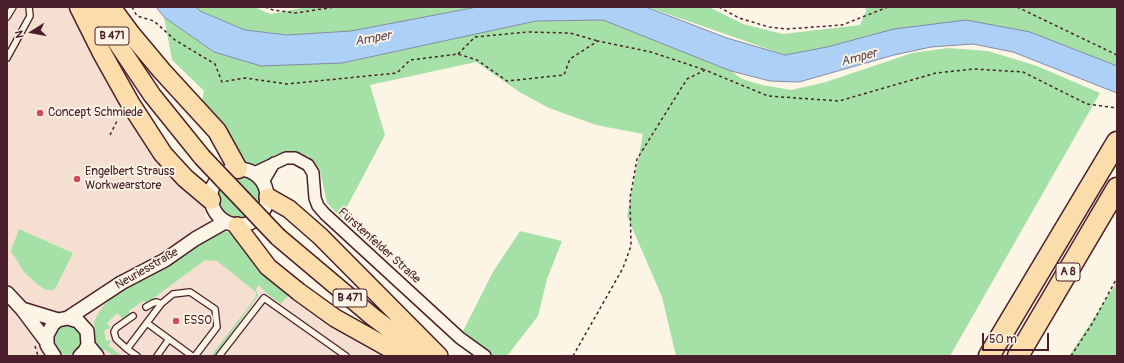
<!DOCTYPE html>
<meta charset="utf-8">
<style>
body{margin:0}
#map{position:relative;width:1124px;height:363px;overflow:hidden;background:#fcf5e5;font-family:Pangolin,sans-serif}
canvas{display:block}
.frame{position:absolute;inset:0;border:8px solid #4a1f2b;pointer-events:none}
.north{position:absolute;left:12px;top:12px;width:40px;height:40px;-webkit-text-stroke:3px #fcf5e5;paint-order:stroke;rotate:259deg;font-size:11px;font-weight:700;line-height:16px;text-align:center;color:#4a1f2b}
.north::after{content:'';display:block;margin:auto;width:14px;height:18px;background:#4a1f2b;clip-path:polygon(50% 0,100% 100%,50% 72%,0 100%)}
.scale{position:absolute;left:982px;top:333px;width:67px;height:18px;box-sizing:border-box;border:2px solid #4a1f2b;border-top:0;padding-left:5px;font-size:12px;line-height:14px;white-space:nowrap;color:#4a1f2b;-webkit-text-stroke:3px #fcf5e5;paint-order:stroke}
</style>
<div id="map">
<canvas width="1124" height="363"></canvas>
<div class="frame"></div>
<div class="north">N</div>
<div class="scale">50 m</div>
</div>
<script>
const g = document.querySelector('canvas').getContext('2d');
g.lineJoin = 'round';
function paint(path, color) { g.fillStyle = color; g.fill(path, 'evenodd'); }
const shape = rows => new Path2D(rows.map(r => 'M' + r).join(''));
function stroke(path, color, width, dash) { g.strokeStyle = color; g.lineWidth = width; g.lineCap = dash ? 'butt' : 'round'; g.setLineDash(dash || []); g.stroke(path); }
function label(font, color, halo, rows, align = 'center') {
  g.font = font + ' Pangolin,sans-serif'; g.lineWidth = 3.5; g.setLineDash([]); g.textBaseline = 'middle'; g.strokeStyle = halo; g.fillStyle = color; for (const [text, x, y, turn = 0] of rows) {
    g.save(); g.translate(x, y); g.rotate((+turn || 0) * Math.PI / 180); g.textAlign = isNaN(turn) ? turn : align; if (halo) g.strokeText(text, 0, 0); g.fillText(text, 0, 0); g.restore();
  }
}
paint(shape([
 [7,7,75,7,203,198,205,208,205,217,293,293,389,356,7,356]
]), '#f5dfd1');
paint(shape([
 [196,7,254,7,271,14,306,7,476,7,354,31,289,35,245,30,200,11],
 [648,7,709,7,743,24,783,34,860,25,866,11,866,7,1117,7,1117,66,1032,33,829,47,785,55],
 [164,17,214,52,342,63,536,21,603,20,731,71,742,79,762,85,791,90,826,82,912,53,948,48,988,51,1037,66,1100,93,950,356,676,356,662,297,627,216,643,134,596,125,549,108,521,93,476,62,370,85,385,135,341,218,327,203,320,171,308,156,299,153,277,154,258,165,248,164,241,159,226,133,202,100,204,91,172,60],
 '218 198a22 22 0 1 1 44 0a22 22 0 1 1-44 0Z',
 [19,229,73,253,56,287,53,290,46,290,37,284,24,272,11,251],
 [222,230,236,235,292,291,281,304,266,293,259,285,256,289,258,296,253,303,215,356,211,356,256,297,256,292,217,261,205,260,147,303,143,301,129,311,130,314,123,319,117,313,107,323,111,328,104,330,106,341,112,340,108,345,122,356,113,356,106,350,99,352,95,343,94,322,101,309,108,301,118,293,168,265,196,245],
 [520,231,562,241,547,279,538,316,507,356,493,356,463,331,493,272],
 [1117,282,1117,356,1069,356],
 '52 340a15 15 0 1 1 30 0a15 15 0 1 1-30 0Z'
]), '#a5e1a7');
const water = shape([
 [156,7,196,7,200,11,245,30,287,35,351,31,477,7,646,7,727,38,785,55,827,47,894,29,966,20,1030,32,1117,66,1117,93,1013,52,973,44,931,47,894,55,799,82,770,81,731,71,603,20,536,21,342,63,261,66,214,52,164,17,156,7]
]);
paint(water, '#add1f6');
stroke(water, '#858aa5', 1);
const service = shape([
 [7,17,13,7],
 [7,58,30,16,29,7],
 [146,307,153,303,157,302,161,304],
 [147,323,192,356],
 [127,349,116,339,114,332,116,328,133,316],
 [137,356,127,349,161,304,173,294,190,292,215,309,217,327,195,356],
 [157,356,169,339],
 [219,356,264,298,346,356]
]);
const minor = shape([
 [254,173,286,158,295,158,308,165,313,173,315,198,318,206,325,214,460,338,485,356],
 [263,182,274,163]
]);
const tertiary = shape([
 '211 197a28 28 0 1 1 56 0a28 28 0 1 1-56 0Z',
 [7,293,22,309,46,341],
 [22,309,58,320],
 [68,318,121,283,165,260,195,239,225,222],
 [88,345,97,356],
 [54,356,47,345,47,335,53,324,58,320,68,318,78,321,87,331,88,345,85,351,80,356]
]);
const primary = shape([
 [93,7,152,95,202,157],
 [268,197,289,209,320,236,439,356],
 [237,226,268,267,299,292,335,318,403,356],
 [278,237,373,317,425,356]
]);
const trunk = shape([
 [79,7,102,53,130,103,163,154,185,178,211,200],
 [111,7,131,34,162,71,217,131,238,169]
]);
const motorway = shape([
 [989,356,1117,142],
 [1018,356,1117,188]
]);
stroke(service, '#4a1f2b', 8);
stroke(minor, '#4a1f2b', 14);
stroke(tertiary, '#4a1f2b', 16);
stroke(primary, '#4a1f2b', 20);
stroke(trunk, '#4a1f2b', 21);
stroke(motorway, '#4a1f2b', 23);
stroke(shape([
 [132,7,137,16,154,21,175,40,215,64,222,82,245,78,287,84,397,73,410,60,458,54,477,60,507,81,564,75,570,59,598,41,651,52,705,70],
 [265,7,273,10,296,13,335,7],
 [719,7,739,18,769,27,787,29,842,25,888,7],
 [1017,7,1117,55],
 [458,54,475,37,527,32,570,33,598,41],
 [110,135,118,119],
 [35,346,38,356],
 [573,356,623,268,631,246,630,198,637,159,687,79,705,70,768,96,839,101,936,73,974,69,1023,72,1087,104,1117,108],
 [1071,356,1092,324,1117,278]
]), '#4a1f2b', 1.5, [3, 3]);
stroke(service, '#fcf5e5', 5.5);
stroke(minor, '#fcf5e5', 11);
stroke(tertiary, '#fcf5e5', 13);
stroke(primary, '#faddab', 17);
stroke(trunk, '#faddab', 18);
stroke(motorway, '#faddab', 20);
const primaryBridge = shape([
 [202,157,278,237]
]);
stroke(primaryBridge, '#4a1f2b', 20, []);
stroke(primaryBridge, '#faddab', 17);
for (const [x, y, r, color] of [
 [40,113,4,"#d1495b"],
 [77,179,4,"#d1495b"],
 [176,321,4,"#d1495b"]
]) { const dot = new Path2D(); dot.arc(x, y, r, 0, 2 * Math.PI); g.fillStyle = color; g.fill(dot); stroke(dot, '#fcf5e5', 1.5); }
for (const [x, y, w] of [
 [112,36,34],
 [1068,272,24],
 [350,298,34]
]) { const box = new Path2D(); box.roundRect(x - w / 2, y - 9, w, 18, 3); g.fillStyle = '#fcf5e5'; g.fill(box); stroke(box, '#4a1f2b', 1); }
label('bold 11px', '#4a1f2b', null, [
 ["B 471",112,36],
 ["A 8",1068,272],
 ["B 471",350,298]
]);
label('12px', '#4a1f2b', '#fcf5e5', [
 ["Concept Schmiede",48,113],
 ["Engelbert Strauss",85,172],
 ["Workwearstore",85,186],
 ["ESSO",184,321]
], 'left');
label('12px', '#4a1f2b', '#fcf5e5', [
 ["Fürstenfelder Straße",379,246,42],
 ["Neuriesstraße",147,269,-30]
]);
label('italic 13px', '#634c5e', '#fcf5e5', [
 ["Amper",373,39,-10],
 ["Amper",859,58,-15]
]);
</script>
